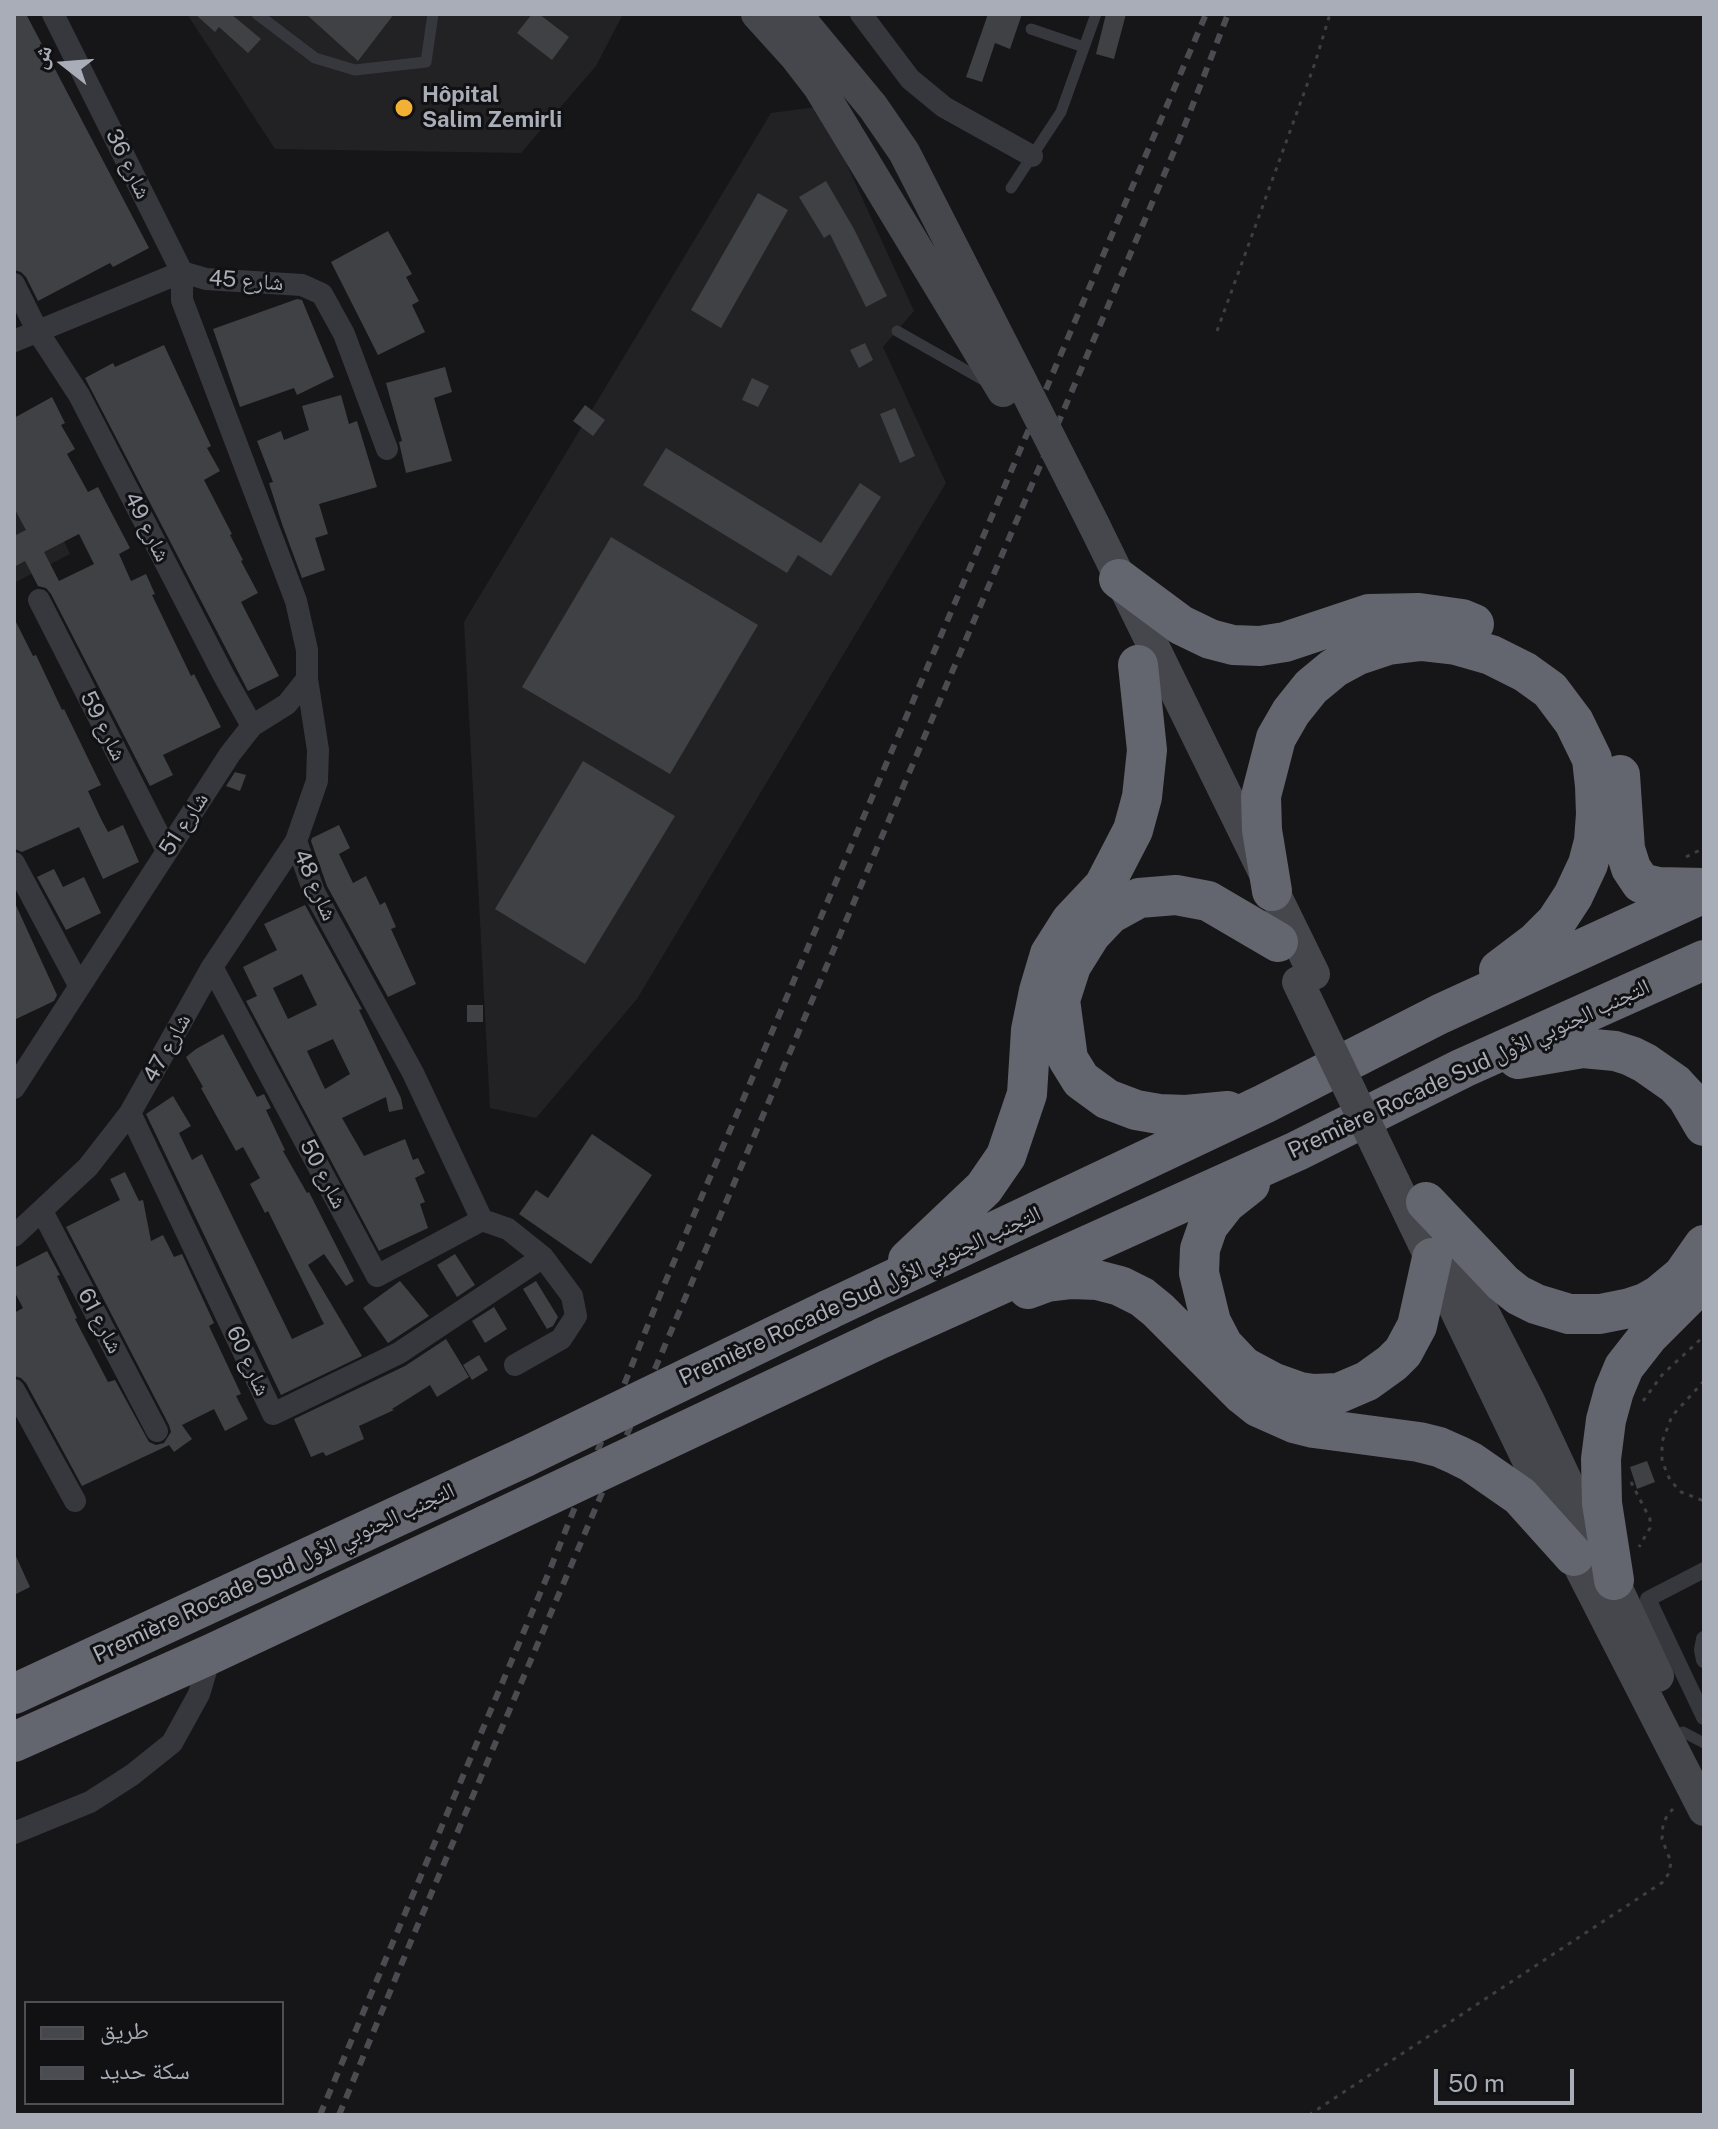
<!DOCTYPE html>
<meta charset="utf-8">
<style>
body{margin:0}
#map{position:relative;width:1718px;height:2129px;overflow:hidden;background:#161618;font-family:"Public Sans","Noto Naskh Arabic",sans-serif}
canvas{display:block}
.frame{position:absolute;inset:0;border:16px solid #a8adb8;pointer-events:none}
.legend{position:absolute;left:24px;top:2001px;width:260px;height:104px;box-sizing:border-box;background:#111113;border:2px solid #4d4f55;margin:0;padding:10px 14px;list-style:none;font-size:24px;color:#a8adb8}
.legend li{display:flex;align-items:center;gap:16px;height:40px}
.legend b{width:40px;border:2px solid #4d4f55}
.north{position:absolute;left:24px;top:24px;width:80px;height:80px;-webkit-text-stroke:6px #111113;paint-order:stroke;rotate:287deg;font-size:22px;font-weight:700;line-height:32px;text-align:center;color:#a8adb8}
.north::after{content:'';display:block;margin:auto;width:28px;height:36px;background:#a8adb8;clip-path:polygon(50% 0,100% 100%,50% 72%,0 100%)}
.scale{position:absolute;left:1434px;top:2069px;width:140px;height:36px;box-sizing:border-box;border:4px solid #a8adb8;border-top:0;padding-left:10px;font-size:24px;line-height:28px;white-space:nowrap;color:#a8adb8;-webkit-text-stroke:6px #111113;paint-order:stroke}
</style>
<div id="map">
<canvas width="1718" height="2129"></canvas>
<div class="frame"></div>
<ul class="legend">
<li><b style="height:10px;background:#45474d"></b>طريق</li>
<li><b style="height:10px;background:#4a4c52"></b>سكة حديد</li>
</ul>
<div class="north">ش</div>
<div class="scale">50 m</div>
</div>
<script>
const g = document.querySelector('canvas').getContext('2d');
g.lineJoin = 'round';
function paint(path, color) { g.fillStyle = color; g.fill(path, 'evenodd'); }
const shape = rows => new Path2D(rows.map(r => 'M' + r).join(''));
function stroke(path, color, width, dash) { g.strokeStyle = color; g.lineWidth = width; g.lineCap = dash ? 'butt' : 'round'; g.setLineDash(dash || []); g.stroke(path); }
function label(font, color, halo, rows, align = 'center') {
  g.font = font + ' "Public Sans","Noto Naskh Arabic",sans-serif'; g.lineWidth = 6; g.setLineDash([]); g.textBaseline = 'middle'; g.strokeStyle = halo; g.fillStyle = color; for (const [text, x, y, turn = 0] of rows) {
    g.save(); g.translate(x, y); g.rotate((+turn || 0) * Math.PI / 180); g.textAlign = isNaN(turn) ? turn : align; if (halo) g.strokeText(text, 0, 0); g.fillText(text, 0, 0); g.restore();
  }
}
paint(shape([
 [187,14,623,14,596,66,521,153,275,149],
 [816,107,835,139,914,311,883,347,946,483,637,999,536,1118,490,1108,464,622,771,113],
 [14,432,70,554,14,583]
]), '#222225');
paint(shape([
 [14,14,26,14,149,248,113,267,110,263,38,301,26,277,21,272,14,270],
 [195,14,231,14,261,39,248,53,219,27,215,32],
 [306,14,394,14,358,61],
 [532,14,539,14,569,37,552,60,517,33],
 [988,14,1022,14,1010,49,995,43,982,82,966,77],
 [1106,14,1126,14,1114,59,1096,54],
 [826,181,854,229,887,296,866,307,830,234,824,238,799,197],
 [758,193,788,210,721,328,691,310],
 [388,231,412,274,406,277,419,301,412,305,425,332,378,355,331,262],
 [297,299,302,300,334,377,297,395,294,388,240,407,213,329],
 [865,343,873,360,859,368,850,350],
 [164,345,211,446,207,448,220,471,204,480,232,534,230,535,243,560,241,561,258,593,241,602,279,676,248,691,85,378,113,363,115,367],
 [445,367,452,392,434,398,452,461,406,473,401,451,399,442,402,441,386,383],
 [752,378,769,386,758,407,742,400],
 [341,395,349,424,357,421,377,487,319,504,328,534,315,538,325,570,302,578,282,524,269,483,273,482,257,441,281,431,284,440,309,430,302,406],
 [52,397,65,423,61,425,75,449,67,454,88,492,98,487,130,548,119,554,131,581,146,574,155,594,152,595,191,676,194,674,221,727,163,755,173,775,150,786,51,594,46,588,38,586,25,561,14,567,14,536,26,530,14,508,14,418],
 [79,534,94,564,59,581,44,552],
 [585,405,605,420,593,436,573,421],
 [895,408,915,456,900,463,880,414],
 [666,448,821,543,860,483,881,497,831,576,798,555,787,573,643,485],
 [611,537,758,625,670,774,522,687],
 [14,618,33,656,36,655,62,710,64,709,101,785,88,791,101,819,108,832,123,825,139,862,103,879,79,827,22,852,15,849,14,846],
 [583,761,675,816,585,964,495,909],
 [235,772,246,775,240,791,226,786],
 [339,825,350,848,339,854,353,883,366,876,380,905,385,902,396,927,391,929,416,984,388,997,327,886,311,841,312,838],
 [54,869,63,887,84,877,101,913,66,930,37,877],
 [14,901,57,995,54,1001,14,1020],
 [305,905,362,1009,359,1010,401,1098,403,1109,389,1112,386,1097,342,1118,364,1156,405,1139,413,1160,418,1158,425,1173,415,1178,425,1202,420,1204,428,1228,379,1251,246,1001,257,996,243,967,277,950,264,924],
 [302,974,317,1005,288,1019,273,988],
 [333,1039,350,1074,325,1089,307,1051],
 [467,1005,483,1005,483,1022,467,1022],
 [223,1034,257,1097,264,1094,271,1108,266,1110,285,1150,283,1151,307,1193,309,1192,354,1281,346,1286,324,1254,308,1265,362,1356,281,1395,146,1114,173,1096,191,1126,179,1133,192,1160,202,1154,292,1339,324,1324,268,1211,265,1213,250,1184,260,1178,243,1147,236,1151,201,1088,203,1087,186,1057,196,1049],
 [592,1134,652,1175,591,1264,519,1214,536,1190,548,1198],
 [125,1172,139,1201,143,1200,151,1241,163,1235,174,1257,182,1254,214,1323,209,1326,241,1394,236,1396,248,1419,225,1431,214,1409,182,1425,192,1439,174,1452,169,1445,82,1486,26,1383,21,1378,14,1376,14,1313,23,1308,14,1291,14,1268,47,1251,60,1275,57,1276,77,1318,75,1319,108,1382,115,1380,149,1442,156,1445,164,1443,171,1432,169,1425,66,1227,120,1200,110,1179],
 [455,1254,475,1285,457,1297,437,1265],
 [400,1281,429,1316,388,1343,363,1308],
 [536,1281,558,1317,553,1326,547,1329,523,1289],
 [494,1307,507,1329,485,1343,472,1321],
 [446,1339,469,1377,437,1397,430,1385,392,1409,394,1410,359,1426,364,1439,326,1456,323,1452,311,1457,294,1419,405,1366],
 [479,1355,488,1370,472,1380,463,1365],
 [1647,1461,1655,1482,1637,1489,1630,1467],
 [14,1552,30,1587,14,1595]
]), '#404145');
stroke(shape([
 [1217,331,1315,63,1330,14],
 [1686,857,1704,848],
 [1704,1381,1672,1416,1662,1442,1662,1461,1670,1480,1681,1492,1704,1501],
 [1643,1401,1662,1375,1704,1336],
 [1631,1482,1650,1519,1650,1528,1639,1547],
 [1309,2115,1663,1882,1669,1873,1671,1862,1662,1839,1663,1824,1668,1814,1673,1809]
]), '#3d3f44', 3, [4, 6]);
stroke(shape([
 [257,14,315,58,355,70,426,62,433,14],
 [1031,29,1084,47],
 [1011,188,1061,112,1096,14],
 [897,331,985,381],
 [1683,1732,1704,1743]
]), '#37383d', 11);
stroke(shape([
 [1704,1570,1648,1599,1704,1717],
 [1704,1639,1702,1650,1704,1660]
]), '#37383d', 16);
stroke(shape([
 [53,14,182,272,182,300,296,601,307,650,307,679,318,750,317,781,296,841,314,892,413,1073,482,1220,508,1229,543,1257,572,1296,576,1316,561,1339,515,1365],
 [861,14,910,79,944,107,1032,156],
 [14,284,38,332,79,395,224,676,252,726],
 [14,341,182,272,206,279,302,285,322,294,344,334,387,449],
 [39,600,167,851],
 [14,863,79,985],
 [212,967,377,1276,482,1220],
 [14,1088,230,754,252,726,287,704,307,679],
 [130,1113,273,1414,399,1353,543,1257],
 [42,1211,157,1431],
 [14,1236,88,1167,130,1113,212,967,296,841],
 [14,1390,75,1501],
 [14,1833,90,1802,132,1775,172,1743,199,1694,211,1654]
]), '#37383d', 22);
stroke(shape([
 [757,14,795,56,819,87,1003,391],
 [796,14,873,107,904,152,1020,379],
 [1094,525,1314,974],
 [1394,1182,1574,1556,1704,1810],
 [1450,1247,1529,1401,1658,1676]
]), '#45474d', 32);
stroke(shape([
 [1119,579,1181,625,1210,639,1233,645,1260,646,1285,642,1369,614,1419,613,1462,619,1474,624],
 [1620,775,1625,849,1631,868,1641,883,1658,887,1704,888],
 [1272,891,1262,830,1261,796,1276,738,1291,712,1311,687,1334,668,1358,655,1388,645,1421,641,1456,645,1491,655,1525,672,1550,690,1574,722,1592,759,1595,786,1596,814,1594,841,1588,864,1573,896,1556,922,1536,942,1499,970],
 [1518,1059,1583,1048,1615,1051,1631,1056,1645,1063,1675,1084,1687,1097,1704,1126],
 [1228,1111,1186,1115,1159,1114,1136,1110,1107,1099,1081,1080,1068,1059,1060,1000,1071,966,1091,934,1110,914,1139,898,1176,895,1208,901,1278,942],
 [1250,1184,1226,1203,1208,1226,1200,1249,1199,1273,1211,1322,1223,1345,1244,1367,1272,1382,1300,1392,1313,1394,1339,1393,1367,1381,1392,1363,1403,1352,1417,1326,1432,1258],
 [1426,1202,1503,1283,1518,1295,1536,1304,1569,1314,1600,1314,1630,1308,1645,1303,1659,1295,1683,1275,1704,1245],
 [908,1260,984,1188,1006,1156,1027,1094,1031,1030,1039,991,1050,954,1071,921,1104,886,1133,830,1142,797,1147,750,1138,665],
 [1028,1289,1047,1282,1072,1279,1097,1280,1120,1286,1142,1297,1158,1310,1243,1395,1258,1407,1294,1423,1314,1428,1419,1442,1439,1447,1457,1455,1471,1462,1520,1496,1574,1556],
 [828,1310,1264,1104,1440,1014,1704,893],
 [884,1337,1297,1151,1463,1068,1704,960],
 [1614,1580,1602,1503,1601,1459,1606,1420,1614,1391,1624,1367,1649,1335,1695,1289],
 [14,1694,525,1457],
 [14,1742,211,1654,486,1525]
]), '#63666e', 40);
stroke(shape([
 [320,2115,549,1572,664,1285,1206,14],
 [339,2115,411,1941,1181,135,1228,14]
]), '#4a4c52', 6, [10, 8]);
stroke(shape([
 [1020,379,1094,525],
 [1298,982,1394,1182]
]), '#45474d', 32);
stroke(shape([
 [525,1457,828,1310],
 [486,1525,884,1337]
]), '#63666e', 40);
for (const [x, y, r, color] of [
 [404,108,10,"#f2b134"]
]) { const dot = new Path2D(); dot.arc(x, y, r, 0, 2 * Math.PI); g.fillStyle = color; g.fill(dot); stroke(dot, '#111113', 3); }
label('bold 22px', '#a8adb8', '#111113', [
 ["Hôpital",422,95],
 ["Salim Zemirli",422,120]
], 'left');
label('22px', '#a8adb8', '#111113', [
 ["شارع 36",128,164,64],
 ["شارع 45",246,281,4],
 ["شارع 49",147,527,63],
 ["شارع 59",103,726,63],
 ["شارع 51",184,824,-57],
 ["شارع 48",315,885,66],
 ["شارع 47",167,1048,-61],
 ["Première Rocade Sud التجنب الجنوبي الأول",1469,1069,-25],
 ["شارع 50",323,1174,62],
 ["Première Rocade Sud التجنب الجنوبي الأول",860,1296,-25],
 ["شارع 61",100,1321,62],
 ["شارع 60",248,1361,65],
 ["Première Rocade Sud التجنب الجنوبي الأول",274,1573,-25]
]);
</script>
